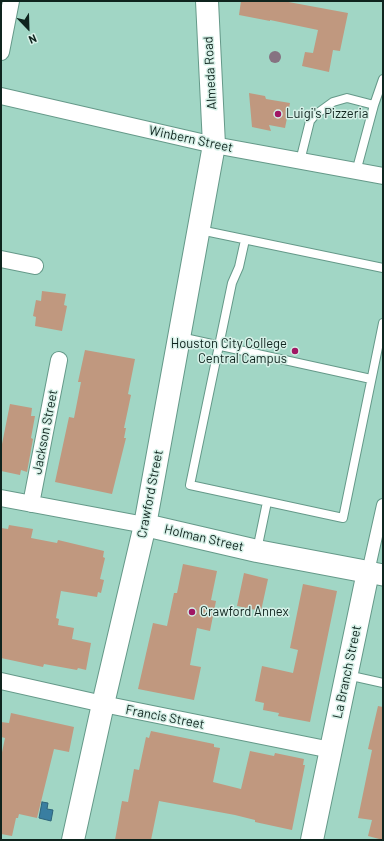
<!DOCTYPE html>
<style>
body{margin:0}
#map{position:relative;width:384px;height:841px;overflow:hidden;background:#a1d6c5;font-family:Barlow,sans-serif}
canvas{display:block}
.frame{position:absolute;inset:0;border:2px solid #0f241e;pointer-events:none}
.north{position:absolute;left:8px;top:8px;width:40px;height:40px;-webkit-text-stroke:3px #d6f0e7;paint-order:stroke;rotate:157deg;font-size:11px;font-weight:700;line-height:16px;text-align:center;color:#0f241e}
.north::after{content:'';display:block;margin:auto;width:14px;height:18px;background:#0f241e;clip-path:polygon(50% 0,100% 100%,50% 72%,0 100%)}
</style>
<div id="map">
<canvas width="384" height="841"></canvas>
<div class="frame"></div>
<div class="north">N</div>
</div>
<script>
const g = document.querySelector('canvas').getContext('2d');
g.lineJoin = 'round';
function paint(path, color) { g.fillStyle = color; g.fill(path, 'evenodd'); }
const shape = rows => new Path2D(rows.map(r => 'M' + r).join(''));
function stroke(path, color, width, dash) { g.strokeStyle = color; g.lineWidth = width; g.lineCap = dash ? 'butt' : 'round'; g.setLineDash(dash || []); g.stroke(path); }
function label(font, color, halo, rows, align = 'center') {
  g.font = font + ' Barlow,sans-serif'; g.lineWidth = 3; g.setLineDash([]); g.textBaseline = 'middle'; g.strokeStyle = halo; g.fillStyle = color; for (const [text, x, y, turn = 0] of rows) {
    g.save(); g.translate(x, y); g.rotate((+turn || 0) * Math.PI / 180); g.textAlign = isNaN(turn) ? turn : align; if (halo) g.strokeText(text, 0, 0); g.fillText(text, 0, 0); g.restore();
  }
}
const water = shape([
 [42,802,48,803,47,809,53,810,51,821,39,818,42,802]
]);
paint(water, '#397ea1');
stroke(water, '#2c637a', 1);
paint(shape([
 [241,1,283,1,348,13,340,51,333,50,329,72,302,66,305,52,313,53,318,30,270,20,270,21,239,15],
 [249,93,265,96,266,99,290,103,285,128,269,125,271,131,252,127],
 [42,291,66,294,64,305,67,306,62,331,35,326,36,317,33,316,36,300,41,301],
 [85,350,135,359,128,394,131,395,124,428,126,428,124,438,126,438,112,494,55,482,69,417,74,418,81,382,78,382],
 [10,404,32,408,31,416,35,416,31,438,33,439,27,472,21,470,20,475,1,471,1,449],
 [9,525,33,529,31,538,57,543,58,540,104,551,103,557,105,558,100,579,104,580,101,593,98,592,97,597,61,591,56,618,59,619,58,625,74,628,72,639,91,643,86,670,78,668,77,670,44,664,43,667,1,658,1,528,8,529],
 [183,564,217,571,211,600,216,601,210,631,197,628,190,665,201,667,194,700,138,689,153,623,167,626,174,593,177,593],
 [244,573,268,579,261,611,237,606],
 [303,584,337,591,310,722,278,716,279,713,263,710,264,703,255,701,262,666,293,673,298,650,290,648],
 [378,706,383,707,383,840,368,836,372,820,358,818,372,750,368,749],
 [11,713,74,727,69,752,54,749,37,818,19,814,18,818,16,818,12,836,1,834,1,757,5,738,1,737,1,722,9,723],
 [151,731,214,744,214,747,220,748,213,782,241,789,250,751,274,756,275,753,304,759,303,765,305,765,292,830,255,822,255,820,235,815,159,801,151,840,115,840,122,801,128,802,134,769,139,770,146,737,149,738]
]), '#c0987f');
const service = shape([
 [300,161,310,121,315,115,333,102,347,98,374,105,383,79],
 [356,172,374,105],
 [200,230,383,268],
 [245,240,239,267,232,283,190,485,343,518,383,323],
 [180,337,371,379],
 [257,550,267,502],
 [347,675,383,683]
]);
const pedestrian = shape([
 [368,572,383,505]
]);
const minor = shape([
 [1,52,11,1],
 [1,96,214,145,383,176],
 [1,259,35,266],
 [1,498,145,525],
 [31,504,59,360],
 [1,681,103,704,331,750]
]);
const tertiary = shape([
 [368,572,383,575]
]);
const primary = shape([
 [145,525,257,551,368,572,312,840],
 [73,840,103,704,145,525,214,145,207,1]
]);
stroke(service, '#659989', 10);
stroke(pedestrian, '#659989', 14);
stroke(minor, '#659989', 18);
stroke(tertiary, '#659989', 23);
stroke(primary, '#659989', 24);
stroke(service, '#fff', 8);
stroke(pedestrian, '#fff', 12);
stroke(minor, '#fff', 16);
stroke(tertiary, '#fff', 21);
stroke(primary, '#fff', 22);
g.fillStyle = '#867281';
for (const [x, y] of [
 [275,57]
]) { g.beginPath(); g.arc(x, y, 6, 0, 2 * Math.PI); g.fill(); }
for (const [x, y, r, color] of [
 [278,114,4,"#a01764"],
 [295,351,4,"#a01764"],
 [192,612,4,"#a01764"]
]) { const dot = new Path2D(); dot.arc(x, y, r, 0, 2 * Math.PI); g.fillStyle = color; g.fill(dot); stroke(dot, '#d6f0e7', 1.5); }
label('13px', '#0f241e', '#d6f0e7', [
 ["Almeda Road",210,73,-93],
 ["Winbern Street",191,139,12],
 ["Jackson Street",45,432,-79],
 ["Crawford Street",150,494,-79],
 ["Holman Street",204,538,13],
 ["La Branch Street",347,672,-78],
 ["Francis Street",165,717,11]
]);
label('13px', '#0f241e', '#d6f0e7', [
 ["Luigi's Pizzeria",286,114],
 ["Houston City College",287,344,"right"],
 ["Central Campus",287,359,"right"],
 ["Crawford Annex",200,612]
], 'left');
</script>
